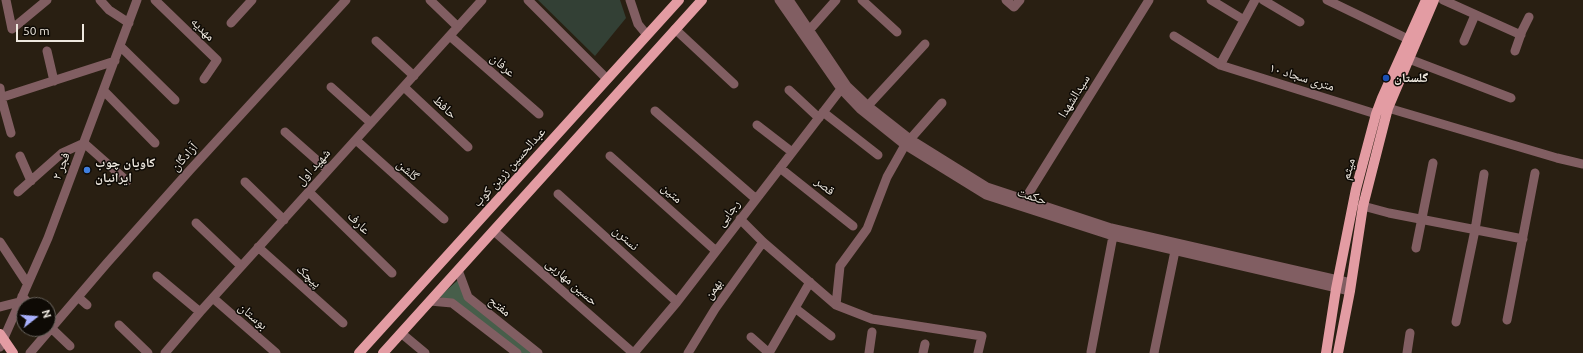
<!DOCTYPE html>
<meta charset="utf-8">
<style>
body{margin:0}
#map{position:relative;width:1583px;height:353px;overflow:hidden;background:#291f12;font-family:Ubuntu,sans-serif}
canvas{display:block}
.north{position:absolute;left:16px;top:297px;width:40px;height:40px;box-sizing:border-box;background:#0e0a05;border:1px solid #68635c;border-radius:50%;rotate:73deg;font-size:11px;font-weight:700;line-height:16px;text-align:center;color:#eee8df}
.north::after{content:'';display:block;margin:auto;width:14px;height:18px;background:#a8b0fc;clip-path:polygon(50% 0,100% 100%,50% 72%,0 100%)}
.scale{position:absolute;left:16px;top:24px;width:68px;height:18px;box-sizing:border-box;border:2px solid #eee8df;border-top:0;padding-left:5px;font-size:12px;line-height:14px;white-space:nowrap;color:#eee8df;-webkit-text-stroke:3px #0e0a05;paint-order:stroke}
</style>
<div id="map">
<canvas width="1583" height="353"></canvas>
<div class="north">N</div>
<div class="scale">50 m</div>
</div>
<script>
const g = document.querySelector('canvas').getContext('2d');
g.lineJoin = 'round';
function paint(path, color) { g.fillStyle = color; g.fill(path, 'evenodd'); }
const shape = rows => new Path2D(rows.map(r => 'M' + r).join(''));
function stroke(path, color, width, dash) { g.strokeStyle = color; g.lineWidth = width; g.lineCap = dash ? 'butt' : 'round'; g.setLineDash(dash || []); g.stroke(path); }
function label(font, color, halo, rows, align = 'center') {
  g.font = font + ' Ubuntu,"Noto Naskh Arabic",sans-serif'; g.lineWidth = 3; g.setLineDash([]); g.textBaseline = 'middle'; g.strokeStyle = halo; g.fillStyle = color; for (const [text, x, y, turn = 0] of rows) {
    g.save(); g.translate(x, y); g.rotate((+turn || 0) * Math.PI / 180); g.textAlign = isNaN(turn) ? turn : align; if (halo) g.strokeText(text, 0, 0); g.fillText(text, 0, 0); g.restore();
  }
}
paint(shape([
 [538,0,620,0,626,18,595,56]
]), '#334035');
paint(shape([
 [458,280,464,297,533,353,520,353,455,301,439,297]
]), '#475e4a');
stroke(shape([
 [6,0,12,29,47,0],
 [100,0,109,10,129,23],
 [155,0,217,60,204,79],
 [430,0,458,27],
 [528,0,607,79],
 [630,0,638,24,647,35],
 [779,0,841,89,860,109,905,145,986,195,1113,236,1350,291],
 [789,0,847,86,868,106,910,139,987,187,1111,228,1351,283],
 [862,0,897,32],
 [1006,0,1014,7,1020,0],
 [1211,0,1244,20],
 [1263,0,1300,22],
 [1327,0,1408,39],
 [1443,0,1521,35],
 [231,23,252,0],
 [675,29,734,84],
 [805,35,836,0],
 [450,36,539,114],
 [1174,36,1220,65,1376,114],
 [376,41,414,76],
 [1464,41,1475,15],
 [120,46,175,100],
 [47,51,54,81],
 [1515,51,1522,31,1529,17],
 [1409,59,1511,98],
 [1220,65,1255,0],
 [331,87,371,123],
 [404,87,468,147],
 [0,88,1,97,11,133],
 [789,90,819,118],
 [104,91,155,143],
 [0,98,115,61],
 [1388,108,1557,158,1583,164],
 [864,110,925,44],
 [655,111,756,199],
 [823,112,878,155],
 [757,125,792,152],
 [285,132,328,170],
 [356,140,444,219],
 [20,156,31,181],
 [610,156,716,251],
 [780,168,853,226],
 [245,182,284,220],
 [18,192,62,153,84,143,127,181],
 [309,192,392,273],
 [558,194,677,302],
 [1022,204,1149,0],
 [1363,206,1389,213,1523,239],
 [740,219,763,242,836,305,872,319,982,336,978,353],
 [196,223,241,266],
 [494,231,633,353],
 [0,242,27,283],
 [258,247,343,323],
 [1416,248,1433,163],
 [458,270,468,297,538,353],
 [157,276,200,312],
 [22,296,30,305],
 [78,297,87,305],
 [213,298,276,353],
 [430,301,452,303,517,353],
 [836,305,840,266,867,229,887,177,905,145,942,103],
 [0,307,19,302],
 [795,308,831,336],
 [1507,320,1535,173],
 [1456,322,1475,230,1484,174],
 [48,325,70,346],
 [119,325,148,353],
 [401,333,425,353],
 [751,337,769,353],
 [0,347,48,238,137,0],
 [1091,352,1113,236],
 [30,353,107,263,190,170,346,0],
 [165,353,200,312,482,0],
 [634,353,677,302,841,89],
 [688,353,715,309,763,242],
 [769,353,810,282],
 [869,353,872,332],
 [923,353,925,344],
 [1154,353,1175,251],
 [1407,353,1410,333]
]), '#815e62', 9);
stroke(shape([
 [0,334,13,353],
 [359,353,679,0],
 [383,353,702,0],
 [1326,353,1336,289,1356,189,1376,114,1382,98,1426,0],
 [1338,353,1350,291,1363,206,1388,108,1434,0]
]), '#e39ca3', 10);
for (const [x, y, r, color] of [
 [1386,78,4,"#1a4fb4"],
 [87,170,4,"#3f7fe0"]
]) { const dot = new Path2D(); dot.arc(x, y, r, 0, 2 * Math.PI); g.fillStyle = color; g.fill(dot); stroke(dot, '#0e0a05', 1.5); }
label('13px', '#eee8df', '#0e0a05', [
 ["مهدیه",203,29,44],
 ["عرفان",503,65,41],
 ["۱۰ متری سجاد",1302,77,17],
 ["سیدالشهدا",1074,96,-58],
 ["حافظ",445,107,43],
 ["آزادگان",184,157,-48],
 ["فجر ۲",61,166,-69],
 ["شهید اول",313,167,-48],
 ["عبدالحسین زرین کوب",509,167,-48],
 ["میثم",1348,169,-75],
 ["گلشن",408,170,42],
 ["قصر",825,186,39],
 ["متین",672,193,42],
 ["حکمت",1032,196,18],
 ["رجایی",728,213,-52],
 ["عارف",359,223,44],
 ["نسترن",626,238,42],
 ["پیچک",309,276,42],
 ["حسین مهاربی",572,282,41],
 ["بهمن",713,289,-54],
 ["مفتح",500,306,39],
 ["بوستان",253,316,41]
]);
label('bold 13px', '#eee8df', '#0e0a05', [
 ["گلستان",1394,78],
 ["کاویان چوب",95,163],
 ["ایرانیان",95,178]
], 'left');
</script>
